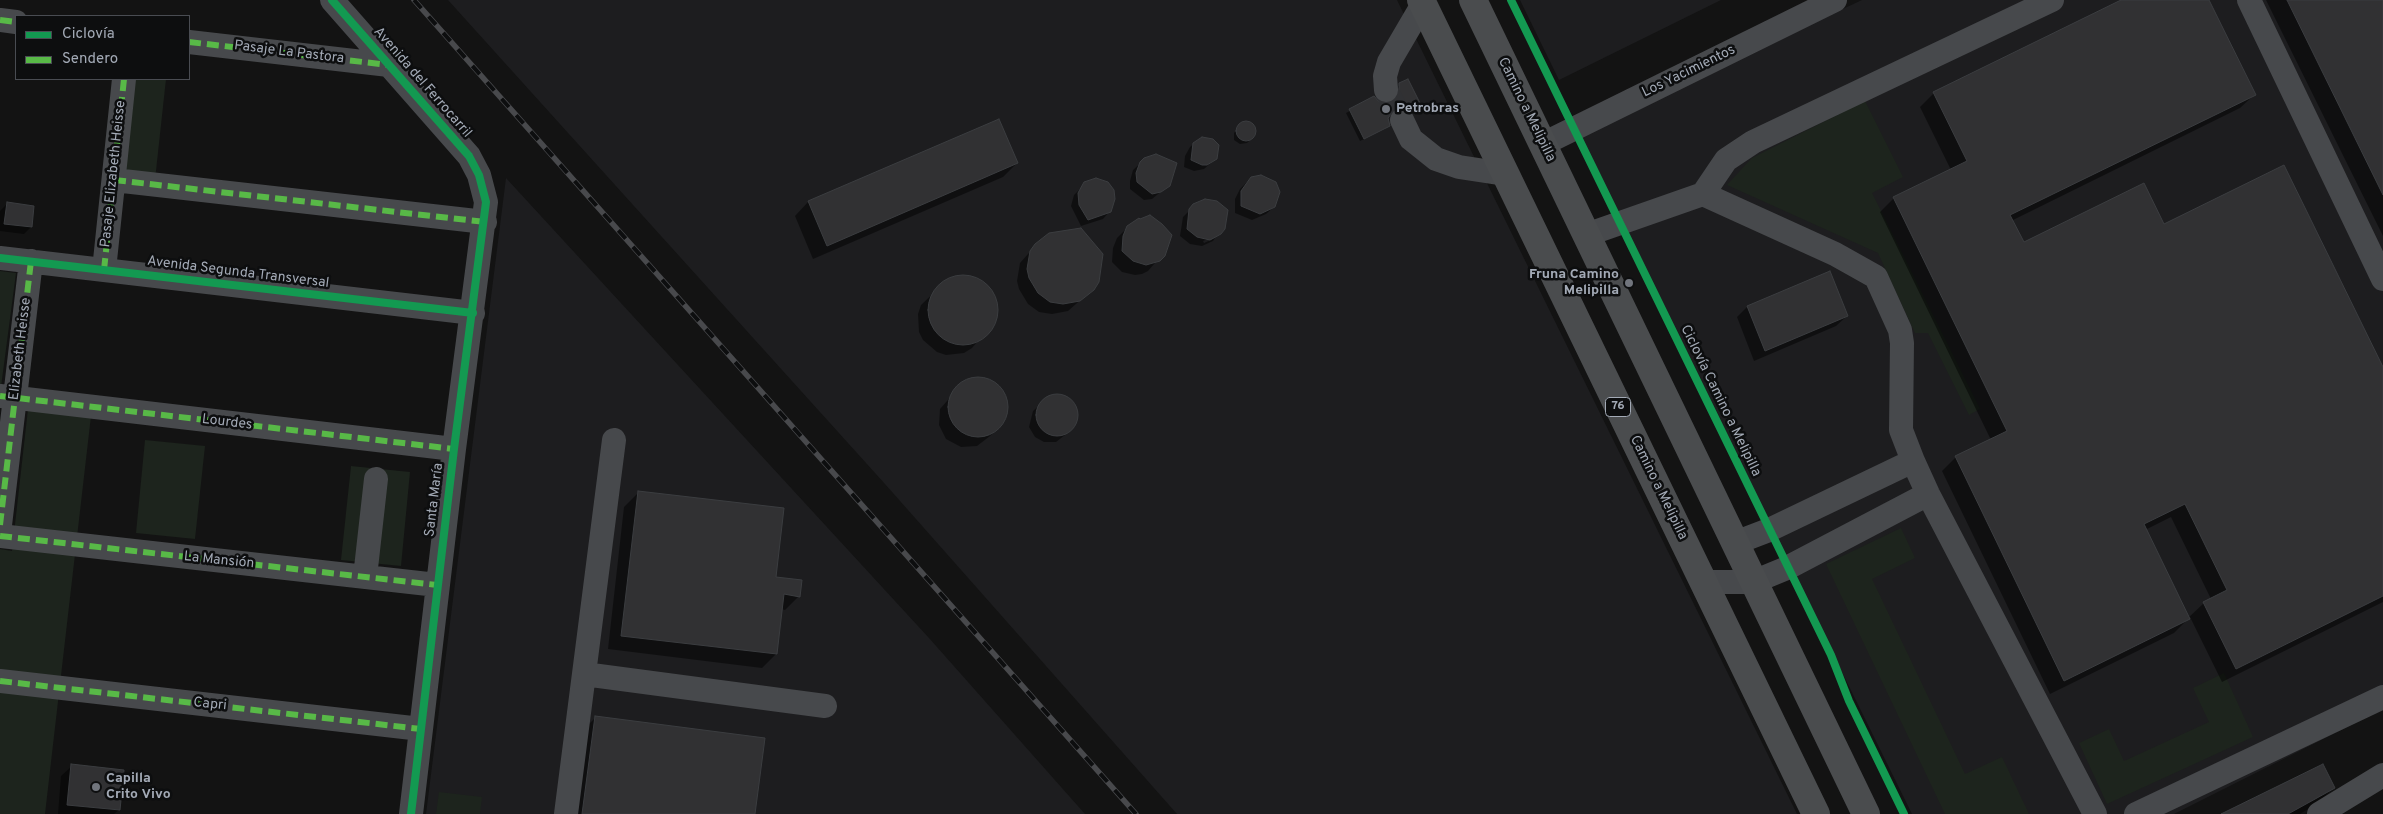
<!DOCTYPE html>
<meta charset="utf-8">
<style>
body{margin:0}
#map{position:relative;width:2383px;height:814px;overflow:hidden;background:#131313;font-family:Overpass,sans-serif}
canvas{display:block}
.legend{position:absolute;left:15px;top:15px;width:175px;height:65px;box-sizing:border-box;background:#0d0e0f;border:1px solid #494c52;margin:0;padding:6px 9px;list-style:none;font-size:15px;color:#a3aab6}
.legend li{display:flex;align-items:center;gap:10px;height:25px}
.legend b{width:25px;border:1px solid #494c52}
</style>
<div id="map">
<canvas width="2383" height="814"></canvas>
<ul class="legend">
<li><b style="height:6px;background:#139951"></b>Ciclovía</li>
<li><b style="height:6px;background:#58b947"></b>Sendero</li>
</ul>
</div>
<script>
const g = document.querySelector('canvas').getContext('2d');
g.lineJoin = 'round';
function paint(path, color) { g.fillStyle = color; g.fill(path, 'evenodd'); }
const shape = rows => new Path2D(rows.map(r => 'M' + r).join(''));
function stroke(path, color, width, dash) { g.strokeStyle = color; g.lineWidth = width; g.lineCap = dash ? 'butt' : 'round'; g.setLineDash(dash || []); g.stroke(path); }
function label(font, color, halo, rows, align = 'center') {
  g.font = font + ' Overpass,sans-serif'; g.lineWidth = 5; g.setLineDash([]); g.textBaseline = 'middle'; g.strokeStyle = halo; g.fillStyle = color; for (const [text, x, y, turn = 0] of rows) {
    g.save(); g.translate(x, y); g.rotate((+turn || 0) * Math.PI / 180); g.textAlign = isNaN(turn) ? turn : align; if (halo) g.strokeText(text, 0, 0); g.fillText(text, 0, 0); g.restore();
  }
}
paint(shape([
 [448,0,1397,0,1797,814,1177,814,885,484],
 [1520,0,1721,0,1559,80],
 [1862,0,2383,0,2383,709,2174,814,1912,814,1576,133],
 [506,178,929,638,1085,814,426,814]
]), '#1d1d1f');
paint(shape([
 [134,79,166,79,155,180,123,176],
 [1865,101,1903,177,1872,193,1980,409,1969,415,1928,333,1915,333,1878,253,1727,185,1752,158],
 [0,271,16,273,1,387,0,387],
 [28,409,91,416,45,814,0,814,0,549,12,551],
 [145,440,205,446,195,539,136,533],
 [351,466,410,472,401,566,341,560],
 [1901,528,1915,558,1872,579,1965,774,2002,757,2029,814,1945,814,1826,564],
 [2224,673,2253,737,2107,804,2079,743,2109,729,2124,761,2209,722,2193,688],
 [439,792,482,797,480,814,436,814]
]), '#1d241d');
paint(shape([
 [2124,0,2208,0,2254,95,2240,108,2011,221,2023,244,2164,226,2383,370,2383,602,2222,682,2190,617,2174,633,2050,694,1942,471,1956,457,1991,440,1880,212,1894,198,1951,170,1920,107,1934,93],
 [2171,517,2211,599,2204,603,2188,618,2145,530],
 [2266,0,2383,0,2383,236],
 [1400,84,1421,109,1410,116,1400,109,1392,110,1387,118,1388,126,1385,129,1360,141,1346,113,1374,98,1380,104,1393,103,1396,100,1397,88],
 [998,120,1017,163,1003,177,813,259,795,216,808,202],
 [1249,122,1254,127,1255,134,1251,139,1247,143,1240,144,1234,140,1234,133,1239,127,1242,123],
 [1208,138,1218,146,1212,162,1204,169,1194,171,1184,167,1185,156,1190,147,1198,140],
 [1145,159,1169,185,1152,199,1144,200,1130,189,1130,181,1133,170],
 [1261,176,1274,207,1266,214,1252,220,1235,213,1235,199,1240,189,1247,182],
 [1081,188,1110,211,1103,219,1081,226,1071,206,1074,195],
 [7,204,31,227,24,234,0,231,0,211],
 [1190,210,1219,234,1203,241,1204,243,1215,238,1213,241,1202,246,1190,244,1180,236,1183,217],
 [1128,227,1170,236,1167,249,1148,271,1142,274,1135,275,1122,272,1112,262,1113,248,1117,238],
 [1036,245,1093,289,1068,311,1052,314,1039,312,1028,304,1019,289,1017,281,1020,263],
 [954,277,972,277,981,281,993,295,996,313,994,322,972,348,964,353,946,355,937,352,923,340,919,332,918,314,921,305,946,281],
 [1747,307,1847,316,1836,326,1754,361,1737,317],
 [976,379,992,382,998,387,1006,402,1007,409,1001,425,990,436,977,446,961,447,946,439,939,425,940,409,961,385],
 [1055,395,1067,397,1071,401,1076,411,1072,427,1065,435,1056,442,1044,442,1035,437,1029,427,1033,411,1050,396],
 [638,493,799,596,785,610,781,609,776,654,762,668,608,649,624,507],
 [596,717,755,814,571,814,582,731],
 [72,766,119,810,114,814,58,814,61,776],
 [2333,788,2319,802,2300,814,2223,814]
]), '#0007');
const building = shape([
 [2121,0,2209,0,2256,95,2010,215,2024,242,2144,183,2164,224,2284,165,2383,367,2383,596,2236,669,2203,602,2227,590,2185,504,2144,524,2190,619,2064,681,1955,456,2007,431,1893,197,1967,161,1933,92,2121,0],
 [2287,0,2383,0,2383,195,2287,0],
 [1408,79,1423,109,1414,114,1404,106,1396,108,1388,118,1390,126,1364,139,1349,109,1374,96,1380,103,1393,102,1399,96,1399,83,1408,79],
 [999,119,1018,163,827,246,808,201,999,119],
 '1236 131a10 10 0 1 1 20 0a10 10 0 1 1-20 0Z',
 [1202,137,1213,139,1219,145,1217,159,1207,165,1202,165,1191,160,1193,143,1202,137],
 [1156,154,1177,163,1170,186,1161,192,1152,194,1137,182,1136,173,1140,162,1144,158,1156,154],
 [1261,175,1276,182,1280,192,1275,207,1260,214,1241,206,1241,191,1251,177,1261,175],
 [1096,178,1108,182,1114,190,1115,199,1111,212,1088,220,1079,205,1078,193,1084,182,1096,178],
 [1205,199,1217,201,1228,210,1225,229,1221,234,1210,240,1197,237,1187,229,1189,209,1193,204,1205,199],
 [7,202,34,206,32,227,4,224,7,202],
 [1150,215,1162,224,1172,235,1165,256,1160,261,1146,265,1133,261,1122,251,1123,236,1127,226,1139,218,1140,219,1150,215],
 [1081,228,1103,254,1099,282,1094,290,1080,301,1063,304,1050,302,1038,293,1029,278,1027,269,1030,251,1035,244,1049,233,1081,228],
 [1830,271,1848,316,1765,351,1747,306,1830,271],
 '928 310a35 35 0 1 1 70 0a35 35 0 1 1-70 0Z',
 '948 407a30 30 0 1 1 60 0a30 30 0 1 1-60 0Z',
 '1036 415a21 21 0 1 1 42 0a21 21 0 1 1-42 0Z',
 [638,491,784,508,776,577,802,580,800,597,784,594,777,654,621,636,638,491],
 [595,716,765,738,755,814,582,814,595,716],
 [71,764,124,770,120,810,67,805,71,764],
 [2323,764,2335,788,2288,814,2221,814,2323,764]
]);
paint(building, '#313133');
stroke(building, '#3b3d40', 1);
stroke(shape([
 [1386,90,1402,120]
]), '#303134', 24, [24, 12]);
stroke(shape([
 [332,0,469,156,479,175,486,202,454,449,411,814],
 [2249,0,2383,279],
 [0,20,16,22],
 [189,42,389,65],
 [1386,90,1385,76,1389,62,1423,4],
 [1402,120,1411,139,1436,159,1459,167,1505,174],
 [1543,144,1835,0],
 [114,180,485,222],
 [1703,194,1835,254,1876,277,1900,330,1902,343,1901,430,1913,461,1928,494,2095,814],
 [1586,235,1703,194,1726,160,1753,142,2052,0],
 [0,258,473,313],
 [104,270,124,79],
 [0,396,454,449],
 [0,525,31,261],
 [0,536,437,585],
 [1735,543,1769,530,1913,461],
 [365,577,376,479],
 [1703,582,1753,582,1787,568,1928,494],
 [584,674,825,706],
 [0,681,421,729],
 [566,814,614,440],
 [2136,814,2383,697],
 [2319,814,2383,775]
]), '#47494c', 24);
stroke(shape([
 [1421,0,1816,814],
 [1473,0,1866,814]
]), '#4a4c4e', 28);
const rail = shape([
 [414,0,1136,814]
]);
stroke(rail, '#48494c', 5.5);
stroke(rail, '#0d0e0f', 4, [11]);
stroke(shape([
 [0,20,16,22],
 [189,42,389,65],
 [114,180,485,222],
 [104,270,124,79],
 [0,396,454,449],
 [0,525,31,261],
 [0,536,437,585],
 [0,681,421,729]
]), '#58b947', 6, [12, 6]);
stroke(shape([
 [332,0,469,156,479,175,486,202,454,449,411,814],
 [1511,0,1831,655,1849,701,1904,814],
 [0,258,473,313]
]), '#139951', 8);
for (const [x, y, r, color] of [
 [1386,109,5,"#71757d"],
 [1629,283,5,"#71757d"],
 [96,787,5,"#71757d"]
]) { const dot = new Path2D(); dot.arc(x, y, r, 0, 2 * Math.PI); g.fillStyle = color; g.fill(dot); stroke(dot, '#0d0e0f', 2); }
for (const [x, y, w] of [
 [1618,407,25]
]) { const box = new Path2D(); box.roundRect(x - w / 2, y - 9.5, w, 19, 4); g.fillStyle = '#0d0e0f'; g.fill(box); stroke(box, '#a3aab6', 1); }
label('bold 12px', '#a3aab6', null, [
 ["76",1618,407]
]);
label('14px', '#a3aab6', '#0d0e0f', [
 ["Pasaje La Pastora",289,53,7],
 ["Los Yacimientos",1689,72,-26],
 ["Avenida del Ferrocarril",422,83,49],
 ["Camino a Melipilla",1526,110,64],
 ["Pasaje Elizabeth Heisse",114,174,-84],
 ["Avenida Segunda Transversal",238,273,7],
 ["Elizabeth Heisse",21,349,-83],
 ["Ciclovía Camino a Melipilla",1720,401,64],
 ["Lourdes",227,423,7],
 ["Camino a Melipilla",1658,488,64],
 ["Santa María",435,500,-83],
 ["La Mansión",219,561,6],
 ["Capri",210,705,6]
]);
label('bold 14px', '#a3aab6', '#0d0e0f', [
 ["Petrobras",1396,109],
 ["Fruna Camino",1619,275,"right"],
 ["Melipilla",1619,291,"right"],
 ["Capilla",106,779],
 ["Crito Vivo",106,795]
], 'left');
</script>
